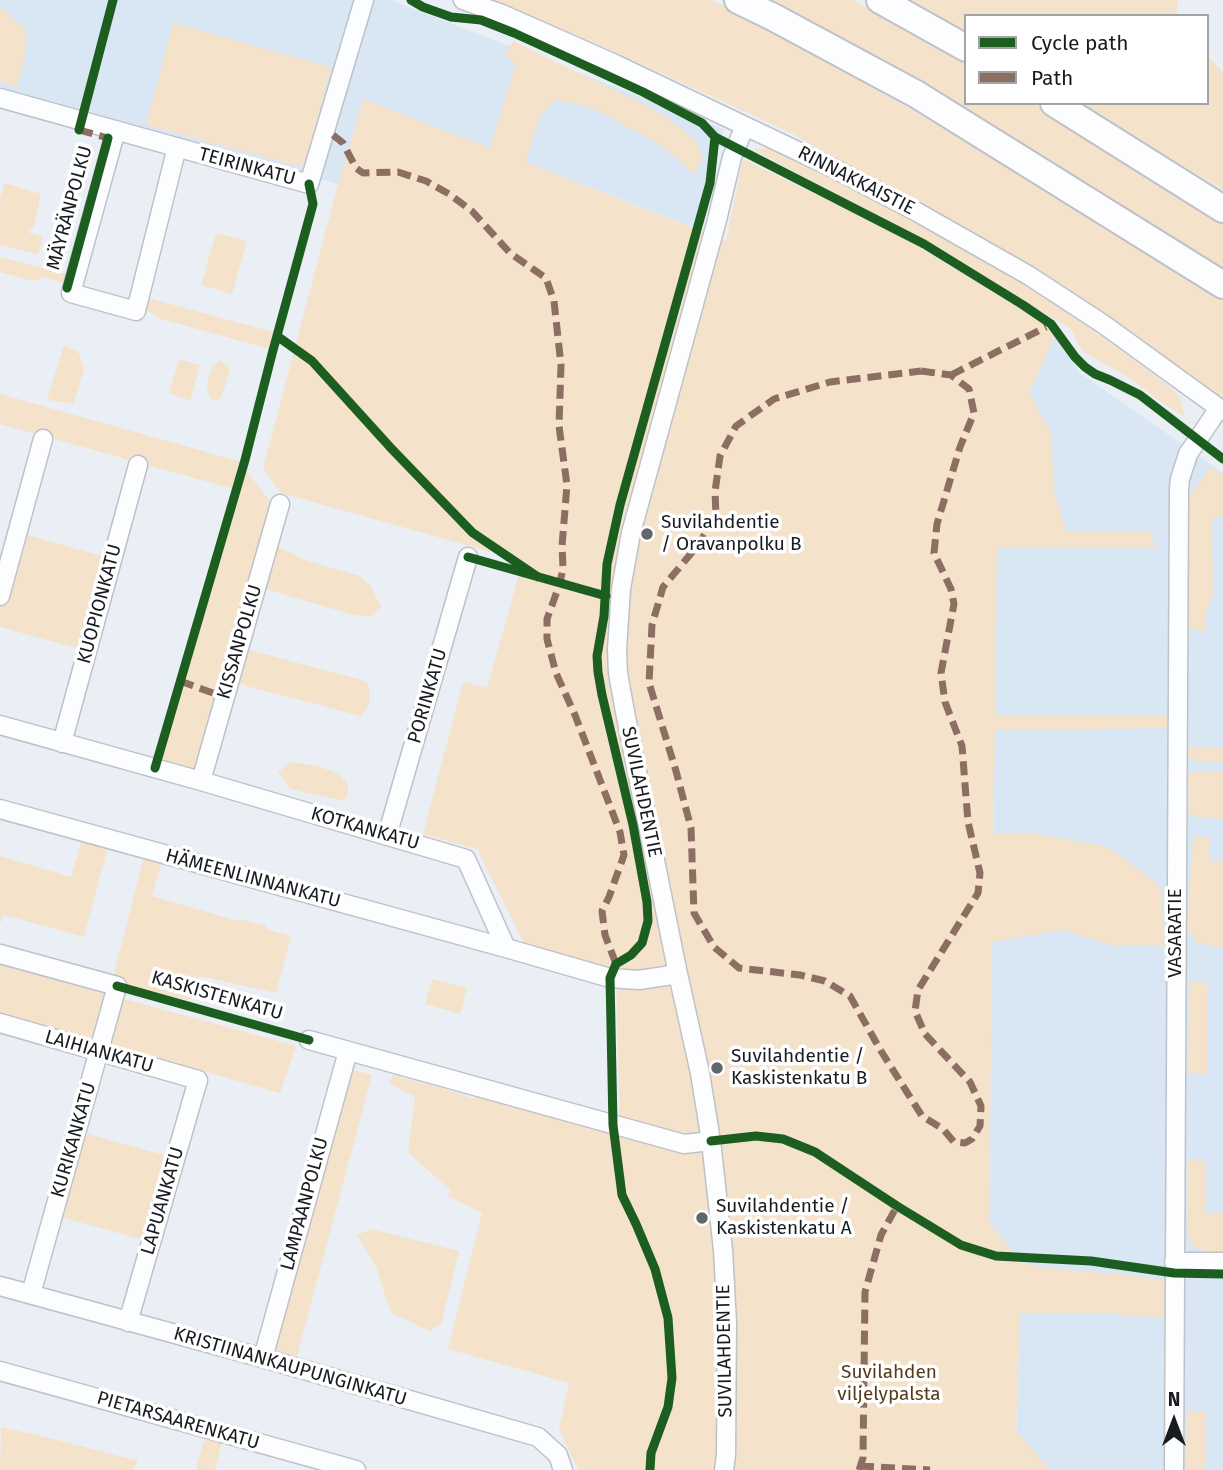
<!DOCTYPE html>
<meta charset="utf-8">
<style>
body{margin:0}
#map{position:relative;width:1223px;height:1470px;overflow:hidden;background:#e9eff5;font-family:"Fira Sans",sans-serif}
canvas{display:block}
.legend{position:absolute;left:964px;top:14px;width:245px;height:91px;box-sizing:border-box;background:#fff;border:2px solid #a3a4a6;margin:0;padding:9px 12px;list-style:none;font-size:21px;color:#181c21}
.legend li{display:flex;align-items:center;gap:14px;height:35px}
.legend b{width:35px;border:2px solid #a3a4a6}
.north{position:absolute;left:1139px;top:1386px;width:70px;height:70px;-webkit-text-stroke:5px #fff;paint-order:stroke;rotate:0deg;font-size:19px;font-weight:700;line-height:28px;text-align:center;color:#181c21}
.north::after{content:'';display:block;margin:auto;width:24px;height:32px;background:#181c21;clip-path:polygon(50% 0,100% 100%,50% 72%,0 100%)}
</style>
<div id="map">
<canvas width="1223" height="1470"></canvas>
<ul class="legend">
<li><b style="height:9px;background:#1b5e20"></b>Cycle path</li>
<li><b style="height:9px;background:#8d6e63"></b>Path</li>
</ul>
<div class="north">N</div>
</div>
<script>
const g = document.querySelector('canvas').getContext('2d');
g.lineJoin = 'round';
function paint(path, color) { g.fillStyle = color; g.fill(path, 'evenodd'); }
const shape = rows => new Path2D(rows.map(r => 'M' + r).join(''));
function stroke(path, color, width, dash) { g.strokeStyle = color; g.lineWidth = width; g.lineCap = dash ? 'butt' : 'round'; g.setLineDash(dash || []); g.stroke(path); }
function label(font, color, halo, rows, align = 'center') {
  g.font = font + ' "Fira Sans",sans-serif'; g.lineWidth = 7; g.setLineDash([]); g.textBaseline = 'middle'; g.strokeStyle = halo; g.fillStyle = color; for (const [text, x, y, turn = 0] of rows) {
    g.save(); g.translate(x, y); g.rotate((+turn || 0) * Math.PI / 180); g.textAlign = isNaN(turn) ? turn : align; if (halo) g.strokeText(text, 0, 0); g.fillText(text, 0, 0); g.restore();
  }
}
paint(shape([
 [0,0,390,0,724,129,695,228,363,99,338,184,0,91],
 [1055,336,1080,373,1223,473,1223,1470,1015,1470,1022,1263,989,1223,997,510,1029,393]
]), '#d9e6f3');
paint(shape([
 [493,0,712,0,773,29,1026,177,1223,300,1223,400,1131,332,1001,248,858,173,791,133,602,46],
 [764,0,853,0,966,62,966,103,1033,103,1223,222,1223,270,865,50],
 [906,0,1178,0,1176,16,966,16,966,34],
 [0,7,27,31,24,60,17,87,0,82],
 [173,23,331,67,306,162,297,166,146,125],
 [513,41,651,108,671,120,697,142,702,158,694,175,684,164,658,144,599,111,576,104,555,100,540,116,525,162,726,241,743,159,897,234,1038,319,1055,336,1029,393,1051,432,1054,490,1066,531,1150,531,1155,547,997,547,995,715,1170,716,1170,728,995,730,993,833,1033,833,1108,847,1160,886,1165,946,1115,946,1063,930,992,942,989,1223,1022,1263,1063,1270,1119,1274,1167,1280,1167,1317,1121,1316,1120,1313,1020,1314,1016,1430,1050,1470,578,1470,559,1429,569,1383,448,1349,482,1213,448,1196,450,1190,408,1152,415,1097,389,1083,393,1075,442,1088,474,1099,476,1095,620,1133,616,971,526,947,477,849,423,834,463,682,487,688,523,561,281,493,263,469,338,184,363,99,490,148,515,67,506,54],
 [1207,55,1223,72,1223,190,1081,103,1207,103],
 [772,148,835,178,974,252,1078,320,1161,380,1179,396,1185,417,1161,402,1130,378,1083,352,1070,328,866,209,751,149],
 [4,183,41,194,34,226,27,232,43,237,38,254,0,245,0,199],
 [216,233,247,241,232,294,201,285],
 [0,257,66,274,63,283,44,277,33,281,0,272],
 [148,298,273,332,269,349,158,318,145,308],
 [64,345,79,353,84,368,74,404,47,400],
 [179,359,200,365,190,400,169,394],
 [220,360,230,368,224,390,219,400,211,399,207,390,208,379,212,367],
 [0,394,242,462,234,489,0,424],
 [1210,467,1223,476,1223,514,1212,520,1213,592,1205,618,1206,631,1189,629,1190,496],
 [245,469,272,504,263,539,305,560,360,576,371,586,381,607,370,617,354,615,251,585,236,640,253,651,362,680,368,684,370,693,369,705,361,716,246,686,226,679,200,773,161,763],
 [17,532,105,557,87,651,0,627,0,596],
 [1188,748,1223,748,1223,761,1195,761,1187,755],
 [291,762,317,766,337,773,347,783,349,792,344,801,290,789,278,772],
 [1193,771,1223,772,1223,819,1195,817,1189,812,1188,775],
 [84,832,110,839,84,937,4,915,0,924,0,856,71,877],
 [1197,836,1210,838,1209,861,1219,861,1223,863,1223,948,1197,943,1187,927,1193,839],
 [146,849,164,854,152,896,238,921,239,919,266,926,266,929,291,936,276,993,200,976,190,1000,111,985],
 [0,965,296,1046,280,1093,0,1014],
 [432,979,467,988,460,1014,425,1004],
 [1190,982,1208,983,1207,1073,1188,1073],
 [346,1068,372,1075,296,1360,270,1353],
 [77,1131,175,1158,151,1242,53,1215],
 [1187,1160,1205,1161,1206,1213,1223,1213,1223,1253,1210,1253,1192,1245,1188,1234],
 [371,1229,459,1251,441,1324,430,1331,391,1313,376,1267,357,1235],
 [1187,1411,1206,1412,1206,1470,1185,1470],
 [1,1427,50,1438,138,1461,133,1470,0,1470],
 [208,1439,222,1442,215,1470,196,1470,203,1442]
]), '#f5e2cb');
const minor = shape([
 [463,0,502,14,613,63,831,167,917,212,1028,275,1103,324,1223,411],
 [0,98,309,184,364,0],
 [116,130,71,293,136,311,177,147],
 [0,596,43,439],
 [0,725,201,781,466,859,506,948,610,978,639,980,678,974],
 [62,743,138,465],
 [201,781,280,504],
 [0,809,506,948],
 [387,836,468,557],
 [0,954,117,986,31,1294],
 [0,1023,198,1080,128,1322],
 [309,1040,684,1144,711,1141],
 [1174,1262,1223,1262],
 [0,1286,263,1358,538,1437,558,1455,563,1470],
 [263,1358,348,1051],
 [0,1371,356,1470],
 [724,1470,726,1455,727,1322,723,1250,711,1141,700,1073,678,974,625,712,618,673,617,649,621,589,631,533,717,220,732,157,745,126],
 [1174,1470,1179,489,1180,479,1188,454,1219,408]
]);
const highway = shape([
 [738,0,773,17,916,94,1223,285],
 [880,0,966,48],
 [1054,103,1223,209]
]);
stroke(minor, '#bec2c8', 21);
stroke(highway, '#bec2c8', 30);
stroke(minor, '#fcfdfe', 18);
stroke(highway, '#fcfdfe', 26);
stroke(shape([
 [79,130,108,138],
 [333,135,343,143,356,168,363,173,398,172,426,181,449,194,472,211,510,253,546,278,554,301,561,365,559,426,567,485,562,546,563,568,560,583,547,619,547,639,556,673,575,715,620,832,624,855,609,897,602,911,605,935,616,964],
 [921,371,951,375,969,389,974,413,960,447,937,524,934,553,951,589,954,604,941,673,945,702,962,746,968,822,980,873,978,893,918,990,915,1011,925,1034,970,1082,981,1106,980,1126,972,1139,965,1143,954,1142,943,1129,922,1116,881,1051,850,996,825,981,800,975,739,968,714,947,694,913,691,828,676,771,649,683,652,625,663,587,699,544,716,515,715,492,720,456,736,426,774,399,830,382,921,371],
 [951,375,1046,327],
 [180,681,224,697],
 [860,1466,930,1470],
 [859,1470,863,1458,865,1292,881,1235,897,1206]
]), '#8d6e63', 7, [14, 7]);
stroke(shape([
 [411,0,423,7,451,17,481,20,514,33,643,92,702,123,715,137,924,244,1023,305,1051,324,1075,357,1085,367,1095,374,1110,380,1140,395,1223,459],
 [79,130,113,0],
 [67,288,108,138],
 [277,336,312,361,390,447,473,533,538,577],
 [468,557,606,596],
 [155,768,245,460,272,354,313,204,309,184],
 [117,986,309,1040],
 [711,1141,756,1136,783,1139,815,1152,897,1206,961,1245,996,1256,1091,1261,1174,1273,1223,1274],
 [650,1470,651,1453,668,1407,672,1378,668,1318,655,1269,636,1224,622,1195,613,1125,610,978,616,964,631,955,642,943,648,921,647,902,633,825,602,695,598,672,597,656,604,616,607,564,620,505,710,183,715,137]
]), '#1b5e20', 9);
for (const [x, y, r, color] of [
 [647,534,7,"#61666b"],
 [717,1068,7,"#61666b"],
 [702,1218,7,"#61666b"]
]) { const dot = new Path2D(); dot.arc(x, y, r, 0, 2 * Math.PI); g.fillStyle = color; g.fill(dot); stroke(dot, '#fff', 2.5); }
label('19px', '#181c21', '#fff', [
 ["TEIRINKATU",247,167,15],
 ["RINNAKKAISTIE",856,181,27],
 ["MÄYRÄNPOLKU",70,208,-75],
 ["KUOPIONKATU",100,604,-75],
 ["KISSANPOLKU",240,642,-74],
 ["PORINKATU",428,696,-74],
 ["SUVILAHDENTIE",641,792,78],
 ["KOTKANKATU",365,829,16],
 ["HÄMEENLINNANKATU",253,879,15],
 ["VASARATIE",1176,933,-90],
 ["KASKISTENKATU",217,996,16],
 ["LAIHIANKATU",99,1052,16],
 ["KURIKANKATU",74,1140,-74],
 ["LAPUANKATU",163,1201,-74],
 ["LAMPAANPOLKU",305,1204,-75],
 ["SUVILAHDENTIE",725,1351,-91],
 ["KRISTIINANKAUPUNGINKATU",290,1367,16],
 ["PIETARSAARENKATU",178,1421,16]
]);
label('19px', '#181c21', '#fff', [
 ["Suvilahdentie",661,523],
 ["/ Oravanpolku B",661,545],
 ["Suvilahdentie /",731,1057],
 ["Kaskistenkatu B",731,1079],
 ["Suvilahdentie /",716,1207],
 ["Kaskistenkatu A",716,1229]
], 'left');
label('19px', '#553b17', '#fff', [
 ["Suvilahden",889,1373],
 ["viljelypalsta",889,1395]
]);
</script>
